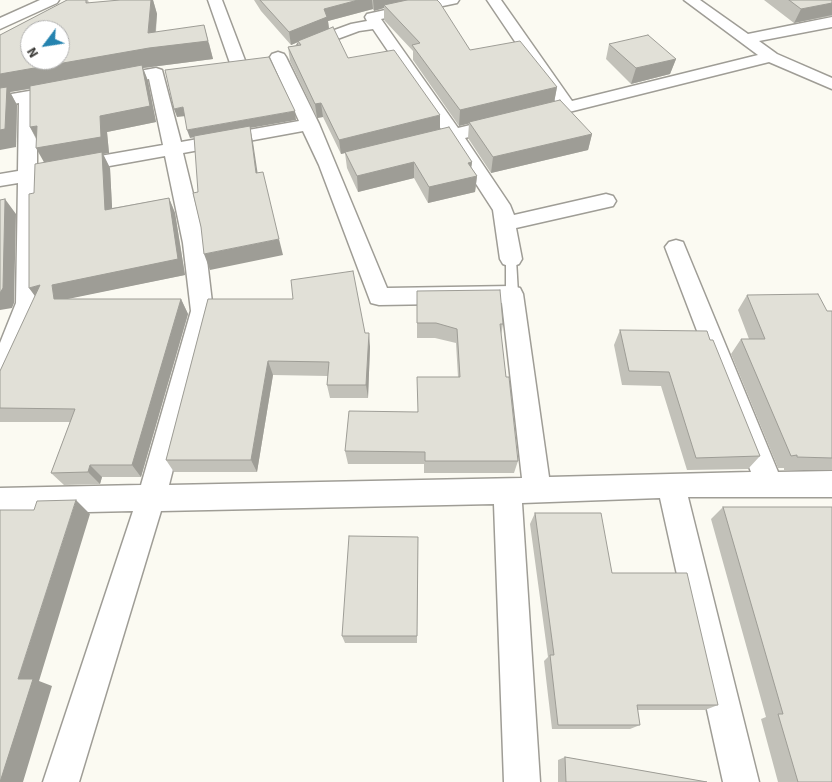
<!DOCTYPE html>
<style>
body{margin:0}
#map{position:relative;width:832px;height:782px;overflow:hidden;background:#fbfaf2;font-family:"Source Sans 3",sans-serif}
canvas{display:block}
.north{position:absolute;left:20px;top:20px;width:50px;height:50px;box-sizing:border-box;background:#fff;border:1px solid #b0b0af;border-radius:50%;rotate:239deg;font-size:14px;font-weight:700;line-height:20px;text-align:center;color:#3a3936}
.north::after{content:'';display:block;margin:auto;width:18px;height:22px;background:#2583af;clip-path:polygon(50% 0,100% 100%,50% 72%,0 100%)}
</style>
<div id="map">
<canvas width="832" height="782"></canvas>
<div class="north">N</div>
</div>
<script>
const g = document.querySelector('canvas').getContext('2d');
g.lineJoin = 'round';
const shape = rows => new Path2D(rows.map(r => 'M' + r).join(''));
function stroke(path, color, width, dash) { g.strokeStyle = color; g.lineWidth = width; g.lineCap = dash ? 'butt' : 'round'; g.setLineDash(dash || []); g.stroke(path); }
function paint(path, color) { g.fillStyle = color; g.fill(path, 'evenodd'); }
const lane = shape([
 [511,255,516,259,518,294,512,298,506,294,506,259,511,255]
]);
const street = shape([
 [40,0,59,0,57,3,0,29,0,18,40,0],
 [208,0,222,0,246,63,244,66,232,66,230,63,208,0],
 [431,0,459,0,457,3,381,19,458,128,557,104,487,0,501,0,572,101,758,55,684,0,700,0,748,34,832,17,832,27,759,41,777,54,832,78,832,89,769,62,465,138,510,205,514,215,606,194,613,196,616,201,613,206,516,228,522,259,519,264,511,267,503,264,500,259,493,210,449,142,421,149,415,147,412,143,415,139,443,132,373,29,359,31,305,51,299,49,297,46,299,43,351,24,367,21,365,17,367,14,431,0],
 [278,52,284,54,286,57,319,124,387,288,512,286,520,288,523,294,549,477,751,472,665,247,669,242,676,240,683,242,778,472,832,471,832,497,688,497,759,782,723,782,660,498,522,503,540,782,504,782,494,504,161,511,79,782,43,782,133,511,0,514,0,488,141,485,191,311,183,243,165,156,37,179,38,303,12,375,9,382,0,385,0,343,16,303,18,183,0,186,0,174,18,171,19,103,0,106,0,96,64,85,70,86,72,90,70,94,37,100,37,167,163,145,149,79,111,86,105,85,103,81,105,77,111,76,156,68,162,70,181,142,299,121,270,57,272,54,278,52],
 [303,131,319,165,371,303,379,305,502,303,522,478,169,485,213,311,205,243,183,153,303,131]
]);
stroke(lane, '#9f9d96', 3);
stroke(street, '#9f9d96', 3);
paint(lane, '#fff');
paint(street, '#fff');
paint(shape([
 [67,0,88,0,89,3,120,0,153,0,157,14,156,32,209,43,213,59,143,68,148,81,156,122,107,132,109,153,103,154,110,168,112,208,169,198,175,213,185,275,65,299,181,299,188,314,141,477,102,477,100,484,64,485,51,473,70,422,0,422,0,371,35,296,34,193,44,162,36,139,30,127,30,89,10,92,17,105,16,147,0,35],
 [254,0,437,0,470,50,557,87,554,102,592,134,588,150,491,173,468,138,469,123,459,126,413,60,413,51,384,20,384,8,374,11,373,9,328,21,329,29,348,58,440,129,472,162,471,167,477,176,475,192,428,203,414,178,358,192,347,168,345,153,341,154,323,117,317,118,290,61,288,47,298,45,298,42,291,45,261,11],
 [764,0,832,0,832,16,794,23],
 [609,44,676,59,670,74,631,84,606,59],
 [417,291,503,324,501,336,506,377,518,461,514,473,424,473,424,464,348,464,345,451,417,412,458,377,456,343,435,338,417,338],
 [747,295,827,311,832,311,832,470,784,470,784,468,778,468,731,354,741,339,749,339,738,310],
 [208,299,365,333,370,347,368,398,330,398,327,385,328,376,273,375,257,472,174,472,166,460],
 [620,330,710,340,760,456,748,469,687,470,661,386,622,385,614,345],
 [723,507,832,782,778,782,761,719,766,717,711,519],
 [535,513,612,573,718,705,705,710,637,710,640,725,630,729,552,729,544,661,548,657,530,524],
 [418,537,417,643,345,643,342,636],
 [565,757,707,782,558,782,558,760]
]), '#c2c1b9');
paint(shape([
 [151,0,153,0,157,14,154,47,204,25,213,59,143,68,148,81,156,122,107,132,109,153,103,154,110,168,113,225,45,164,36,148,100,116,142,69,10,92,17,105,16,147,0,150,0,74,148,33],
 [358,0,372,0,373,9,328,21,329,29,291,45,289,32,324,9],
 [373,0,422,0,384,5,384,8,374,11],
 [832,3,832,15,794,23,801,9],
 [676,59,670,74,631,84,636,68],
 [557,87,554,103,459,126,460,110],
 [321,103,323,117,317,118,315,104],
 [183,107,186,116,177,117,174,109],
 [295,111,296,120,250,128,253,142,260,189,256,173,250,128,190,138,187,130],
 [440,115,440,130,341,154,339,140],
 [37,126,39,143,30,127],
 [592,134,588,150,491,173,493,157],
 [414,162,414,178,358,192,357,176],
 [472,162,470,178,477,176,475,192,428,203,429,187,468,163],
 [169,198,175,213,185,275,63,300,54,299,52,285],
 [5,199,16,214,14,303,12,308,0,310,0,293],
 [279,239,283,255,210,270,204,254],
 [40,285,40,303,29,288],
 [181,299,188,314,141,477,132,465],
 [369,333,370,347,368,398,366,385],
 [268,361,273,375,257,472,251,460],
 [90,465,102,477,100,484,88,472],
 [76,500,90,514,39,681,52,686,23,782,0,782,18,679]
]), '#9e9d96');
const building = shape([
 [67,0,86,0,86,3,120,0,151,0,148,33,204,25,208,41,149,48,0,74,0,35,67,0],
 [30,30,60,30,60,60,30,60,30,30],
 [260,0,358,0,324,9,327,17,289,32,260,0],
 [407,0,437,0,440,3,470,50,520,41,557,87,460,110,412,45,420,43,384,5,407,0],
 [789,0,832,0,832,3,801,9,789,0],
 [333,27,348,58,394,50,440,115,339,140,321,103,315,104,288,47,301,45,298,41,333,27],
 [648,35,676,59,636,68,609,44,648,35],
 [269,57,295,111,187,130,183,107,174,109,165,70,269,57],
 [142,65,150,106,100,116,101,137,36,148,37,126,30,127,30,86,142,65],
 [7,87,5,129,0,130,0,88,7,87],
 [560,100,592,134,493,157,469,122,560,100],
 [250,126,256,173,263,172,279,239,204,254,201,227,193,193,198,192,194,136,250,126],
 [449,127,472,162,468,163,477,176,429,187,414,162,357,176,345,152,449,127],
 [102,152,105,210,169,198,178,259,52,285,54,299,181,299,132,465,90,465,88,472,51,473,75,409,0,408,0,371,40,285,29,288,29,194,34,193,35,164,102,152],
 [5,199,3,288,0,293,0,200,5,199],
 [353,271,365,333,369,333,366,385,327,385,329,362,268,361,251,460,166,460,208,299,293,299,291,280,353,271],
 [500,290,503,324,500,324,506,377,509,377,518,461,425,461,425,452,345,451,349,411,418,412,417,377,460,377,457,329,436,323,417,323,417,291,500,290],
 [818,294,827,311,832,311,832,458,797,457,797,455,791,456,741,339,765,339,747,295,818,294],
 [620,330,707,331,710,340,713,340,760,456,696,458,669,372,629,371,620,330],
 [76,500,18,679,33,679,0,782,0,510,34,510,37,501,76,500],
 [723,507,832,507,832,782,798,782,778,714,783,714,723,507],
 [535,513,601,513,612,573,687,573,718,705,637,705,640,725,558,725,550,655,554,655,535,513],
 [349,536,418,537,417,636,342,636,349,536],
 [565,757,707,782,566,782,565,757]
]);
paint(building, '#e1e0d7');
stroke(building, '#9e9d96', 1);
</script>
